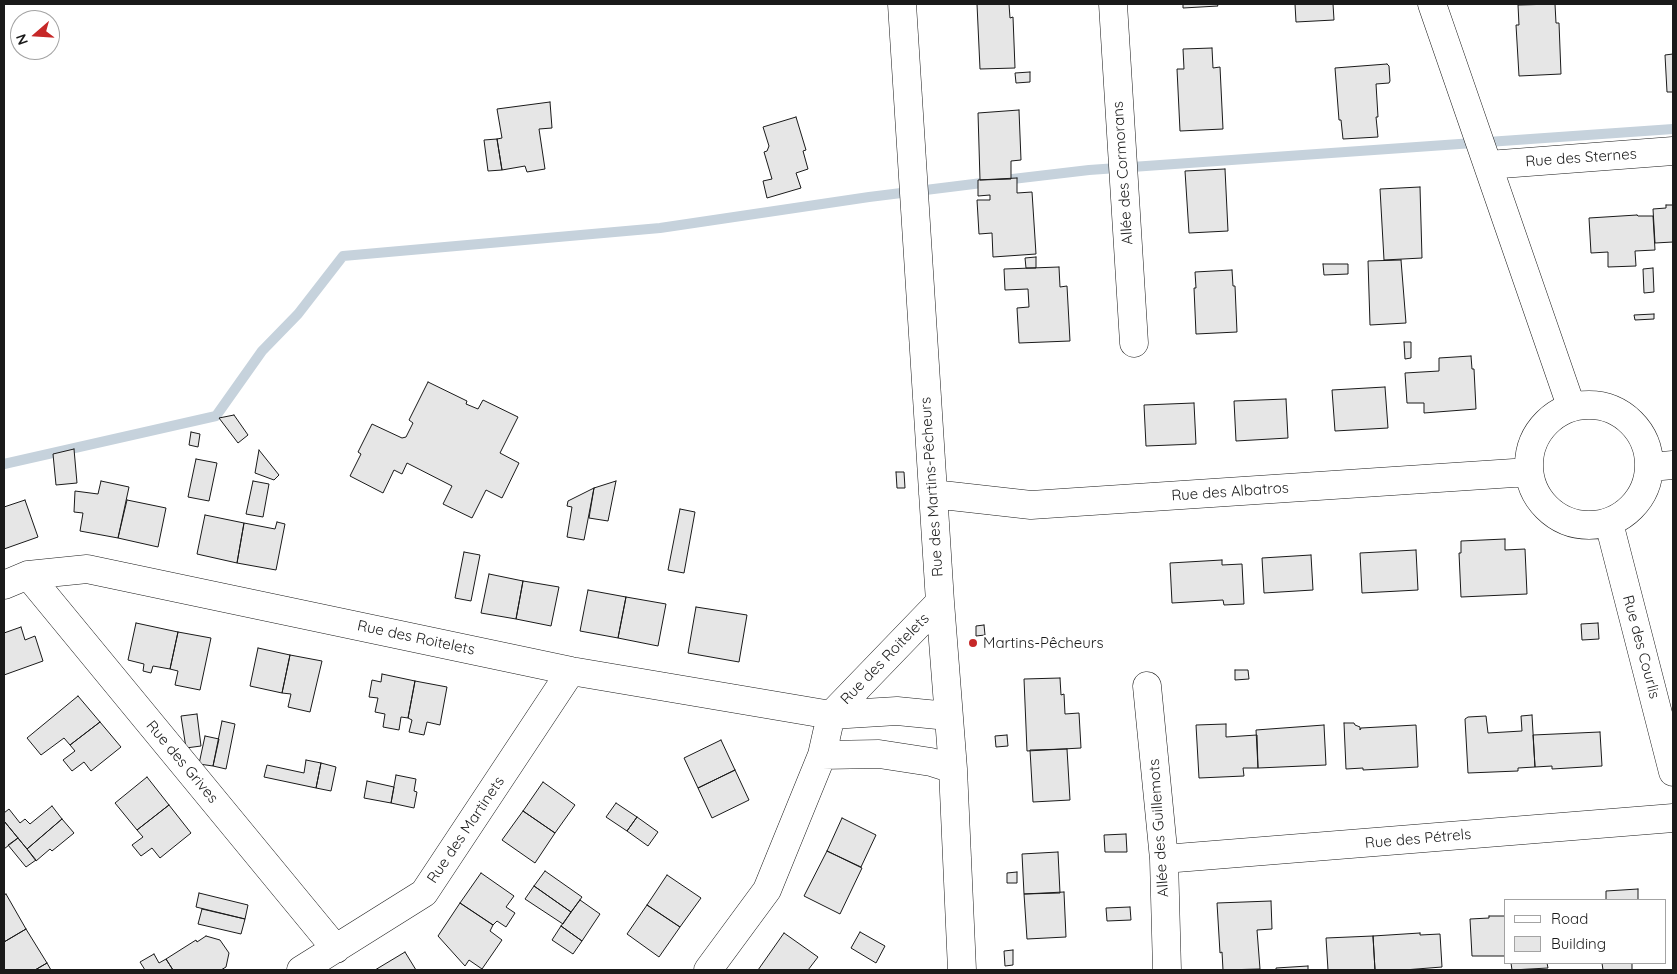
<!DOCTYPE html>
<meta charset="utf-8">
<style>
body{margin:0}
#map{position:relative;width:1677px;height:974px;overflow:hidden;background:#fff;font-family:Quicksand,sans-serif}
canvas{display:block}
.frame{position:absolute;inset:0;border:5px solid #1a1a1a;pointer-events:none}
.legend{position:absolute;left:1504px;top:899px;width:162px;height:65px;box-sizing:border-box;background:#fff;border:1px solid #a3a3a3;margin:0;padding:6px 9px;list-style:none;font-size:15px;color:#1a1a1a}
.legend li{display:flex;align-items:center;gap:10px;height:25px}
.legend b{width:25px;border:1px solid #a3a3a3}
.north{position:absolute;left:10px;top:10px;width:50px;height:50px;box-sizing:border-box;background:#fff;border:1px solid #a3a3a3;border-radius:50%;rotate:251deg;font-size:14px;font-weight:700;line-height:20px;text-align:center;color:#1a1a1a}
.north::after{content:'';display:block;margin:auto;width:18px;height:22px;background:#c62828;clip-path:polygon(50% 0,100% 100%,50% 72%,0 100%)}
</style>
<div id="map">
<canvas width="1677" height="974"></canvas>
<div class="frame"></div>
<ul class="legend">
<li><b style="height:6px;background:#fff"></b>Road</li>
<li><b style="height:14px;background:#e6e6e6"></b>Building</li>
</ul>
<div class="north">N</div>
</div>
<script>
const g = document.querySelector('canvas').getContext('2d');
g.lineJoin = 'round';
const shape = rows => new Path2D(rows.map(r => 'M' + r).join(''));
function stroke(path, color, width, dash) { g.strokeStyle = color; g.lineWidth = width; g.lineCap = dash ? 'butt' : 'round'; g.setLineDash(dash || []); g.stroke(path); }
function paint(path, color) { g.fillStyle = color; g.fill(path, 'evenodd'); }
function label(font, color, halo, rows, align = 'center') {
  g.font = font + ' Quicksand,sans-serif'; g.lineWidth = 4; g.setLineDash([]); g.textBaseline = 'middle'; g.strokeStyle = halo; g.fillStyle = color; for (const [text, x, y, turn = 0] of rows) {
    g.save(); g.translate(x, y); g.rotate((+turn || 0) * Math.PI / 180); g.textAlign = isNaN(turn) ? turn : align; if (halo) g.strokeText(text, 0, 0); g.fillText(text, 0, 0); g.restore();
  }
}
stroke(shape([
 [1004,180,1089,170,1673,129],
 [4,464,216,416,262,351,298,314,343,256,660,228,869,197,990,182]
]), '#c6d2dc', 10);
const building = shape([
 [977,4,1009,4,1010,18,1013,17,1015,68,980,69,977,4],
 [1183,4,1217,4,1218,6,1183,8,1183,4],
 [1295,4,1333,4,1334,20,1296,22,1295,4],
 [1555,4,1556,23,1559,23,1561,74,1519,76,1516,25,1519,25,1518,5,1555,4],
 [1212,48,1213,68,1220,67,1223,129,1180,131,1177,69,1184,69,1183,49,1212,48],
 [1673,54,1673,92,1667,92,1665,55,1673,54],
 [1387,64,1389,66,1390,81,1389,83,1376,84,1378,117,1376,117,1378,137,1343,139,1341,120,1339,120,1335,68,1387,64],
 [1030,72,1030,82,1016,83,1015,73,1030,72],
 [550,102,552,128,539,129,545,169,527,172,525,166,502,170,497,139,502,138,497,109,550,102],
 [1019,110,1021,160,1011,161,1011,179,980,180,978,113,1019,110],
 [796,117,806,150,803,151,808,169,796,173,801,188,767,198,763,181,772,179,764,152,767,151,769,146,763,127,796,117],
 [497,139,502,170,488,171,484,140,497,139],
 [1225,169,1228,231,1189,233,1185,171,1225,169],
 [1017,178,1017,193,1032,192,1036,254,993,257,992,233,979,234,977,200,990,200,990,195,978,196,978,180,1017,178],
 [1420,187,1422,258,1384,260,1380,189,1420,187],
 [1666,205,1673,205,1673,242,1655,243,1653,209,1666,208,1666,205],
 [1637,215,1638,216,1653,216,1655,250,1635,251,1636,266,1608,267,1608,252,1591,253,1589,218,1637,215],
 [1036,257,1036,268,1026,268,1025,258,1036,257],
 [1401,260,1406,323,1370,325,1368,261,1401,260],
 [1323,264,1348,264,1348,274,1324,275,1323,264],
 [1059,267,1060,287,1067,286,1070,341,1019,343,1017,308,1029,307,1028,289,1005,290,1004,269,1059,267],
 [1653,268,1654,292,1644,293,1643,269,1653,268],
 [1232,270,1233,286,1235,286,1237,332,1196,334,1194,288,1196,288,1195,272,1232,270],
 [1654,314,1654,319,1635,320,1634,315,1654,314],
 [1404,342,1411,342,1411,358,1405,359,1404,342],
 [1471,356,1472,369,1474,369,1476,409,1424,413,1424,403,1407,403,1405,373,1439,371,1439,358,1471,356],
 [428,382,467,401,466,404,478,409,483,400,518,417,500,453,519,463,502,498,486,490,472,518,443,504,452,486,407,463,402,474,394,470,383,493,350,476,361,454,358,452,372,424,402,438,406,437,413,423,409,420,428,382],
 [1385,387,1388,428,1335,431,1332,390,1385,387],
 [1286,399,1288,438,1236,441,1234,401,1286,399],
 [1194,403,1196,444,1146,446,1144,405,1194,403],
 [234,415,248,435,238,443,219,418,234,415],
 [191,432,200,434,198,447,189,445,191,432],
 [74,449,77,483,56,485,53,454,74,449],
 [259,450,279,475,274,480,255,473,259,450],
 [196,459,217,463,209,501,188,497,196,459],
 [896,472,904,472,905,488,897,488,896,472],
 [101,481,129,487,118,538,80,531,83,513,74,512,75,491,98,494,101,481],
 [253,481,269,484,263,517,246,514,253,481],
 [616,481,608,521,589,518,594,488,616,481],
 [594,488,584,540,567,537,572,507,567,506,568,501,594,488],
 [25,500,38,537,4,549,4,507,25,500],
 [127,500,166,508,158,547,118,538,127,500],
 [680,509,695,512,684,573,668,570,680,509],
 [205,515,244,523,237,563,197,554,205,515],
 [277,522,285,524,276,570,237,563,244,523,275,529,277,522],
 [1505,539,1505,550,1525,549,1527,594,1461,597,1459,553,1461,553,1461,541,1505,539],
 [1416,550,1418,590,1362,593,1360,553,1416,550],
 [464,552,480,555,471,601,455,598,464,552],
 [1311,555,1313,590,1264,593,1262,558,1311,555],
 [1222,560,1222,565,1242,564,1244,604,1224,605,1223,600,1172,603,1170,563,1222,560],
 [489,574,523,581,516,619,481,613,489,574],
 [523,581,559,587,551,626,516,619,523,581],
 [588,590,626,597,618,638,580,631,588,590],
 [626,597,666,604,658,646,618,638,626,597],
 [696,607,747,615,739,662,688,653,696,607],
 [136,623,178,632,170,669,153,666,151,673,143,671,144,664,128,660,136,623],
 [1598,623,1599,639,1582,640,1581,624,1598,623],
 [984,625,985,635,976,636,976,626,984,625],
 [21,627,25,640,35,636,43,661,4,675,4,633,21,627],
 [178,632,211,638,200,690,175,685,178,671,170,669,178,632],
 [258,648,290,655,282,693,250,686,258,648],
 [290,655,322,661,310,712,288,707,291,694,282,693,290,655],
 [1235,670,1248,670,1249,679,1235,680,1235,670],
 [382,674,415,681,408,718,401,717,399,730,383,727,385,714,375,712,378,698,369,697,372,680,381,682,382,674],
 [1060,678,1061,695,1064,694,1065,714,1079,713,1081,748,1027,751,1024,679,1060,678],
 [415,681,447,687,440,725,427,722,424,735,409,732,412,720,408,718,415,681],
 [78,696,100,722,70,745,64,738,41,755,27,738,78,696],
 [197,714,201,746,186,748,181,716,197,714],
 [1532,715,1535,767,1518,768,1518,771,1468,773,1465,719,1468,717,1486,716,1488,733,1522,731,1521,716,1532,715],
 [222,721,235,724,226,769,213,766,222,721],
 [100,722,121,747,91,771,84,762,72,771,63,760,75,751,70,745,100,722],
 [1344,723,1354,723,1355,725,1360,727,1360,730,1361,728,1416,725,1418,767,1363,770,1363,768,1346,769,1344,723],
 [1226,724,1226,737,1257,735,1258,768,1243,768,1244,776,1199,778,1196,725,1226,724],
 [1324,725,1326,765,1258,768,1256,730,1324,725],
 [1600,732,1602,766,1552,769,1552,766,1535,767,1533,735,1600,732],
 [1007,735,1008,746,996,747,995,736,1007,735],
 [205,736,219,739,213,766,199,764,205,736],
 [721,740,735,770,698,788,684,758,721,740],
 [1067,749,1070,800,1033,802,1030,750,1067,749],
 [306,760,321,763,316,788,264,777,267,765,304,773,306,760],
 [321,763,336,767,331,791,316,788,321,763],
 [735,770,749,800,712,818,698,788,735,770],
 [396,775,416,779,414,791,417,792,414,808,391,803,396,775],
 [147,777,169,805,137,830,115,803,147,777],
 [367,781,394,787,391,803,364,798,367,781],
 [543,782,575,805,555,833,523,811,543,782],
 [616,803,637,817,627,831,606,817,616,803],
 [169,805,191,833,160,858,152,848,141,856,132,845,143,837,137,830,169,805],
 [52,806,62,819,27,849,4,821,4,813,9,809,20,823,25,819,30,824,52,806],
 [523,811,555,833,535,863,502,840,523,811],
 [637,817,658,832,648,846,627,831,637,817],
 [842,818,876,835,861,867,827,851,842,818],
 [62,819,74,833,52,851,50,849,36,861,27,849,62,819],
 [4,821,18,838,4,849,4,821],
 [1126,834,1127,852,1105,852,1104,835,1126,834],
 [18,838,36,860,26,867,8,845,18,838],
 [827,851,862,868,840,914,804,896,827,851],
 [1058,852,1060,893,1024,894,1022,854,1058,852],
 [545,871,582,897,571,912,534,886,545,871],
 [1017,872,1017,883,1007,883,1007,873,1017,872],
 [481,873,514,896,506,907,515,913,506,927,497,921,493,925,460,903,481,873],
 [667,875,701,898,680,927,647,905,667,875],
 [534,886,571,912,563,924,525,899,534,886],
 [1638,889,1638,900,1606,900,1606,891,1638,889],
 [1064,892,1066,937,1027,939,1024,894,1064,892],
 [199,893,248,905,245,919,196,907,199,893],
 [6,894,26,929,4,942,4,895,6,894],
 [580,900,600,914,582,941,561,926,580,900],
 [1271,901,1272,929,1257,930,1260,969,1223,970,1222,952,1220,953,1217,903,1271,901],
 [460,903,493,925,490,931,502,940,482,969,469,960,465,966,438,936,460,903],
 [647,905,680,927,659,957,627,934,647,905],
 [1130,907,1131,920,1107,921,1106,908,1130,907],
 [202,909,245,919,241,934,198,924,202,909],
 [1489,916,1506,916,1506,956,1472,956,1470,919,1489,918,1489,916],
 [561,926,582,941,573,954,552,940,561,926],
 [26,929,47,963,35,970,4,970,4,942,26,929],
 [860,932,885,946,876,963,851,948,860,932],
 [784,933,818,957,808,970,758,970,784,933],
 [1420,933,1420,935,1440,934,1442,967,1404,970,1375,970,1373,936,1420,933],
 [206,936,220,940,229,953,226,967,221,970,173,970,166,959,196,940,197,942,206,936],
 [1373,936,1375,970,1328,970,1326,938,1373,936],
 [1013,950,1013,965,1005,966,1004,951,1013,950],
 [405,952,416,970,375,970,405,952],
 [154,954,159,963,166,959,173,970,145,970,140,962,154,954],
 [47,963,51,970,35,970,47,963],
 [1511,963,1547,963,1548,968,1512,970,1511,963],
 [1602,963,1632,963,1632,970,1603,970,1602,963],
 [1308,966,1308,970,1276,970,1276,968,1308,966]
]);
paint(building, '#e6e6e6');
stroke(building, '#1a1a1a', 1);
const minor = shape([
 [902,4,940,602,953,769,962,970],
 [1113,4,1134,343],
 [1432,4,1571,406],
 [1488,165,1673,151],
 '1529 465a60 60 0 1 1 120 0a60 60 0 1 1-120 0Z',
 [1650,467,1673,465],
 [933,494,1031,505,1529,472],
 [1609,523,1673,772],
 [28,575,336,949],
 [4,585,28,575,87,569,571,671,831,715,897,711,948,716],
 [1147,686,1164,859,1167,970],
 [822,755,879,754,931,762,953,769],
 [1164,859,1673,818],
 [301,970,424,893,571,671],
 [708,970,767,890,822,755,831,715,940,602]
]);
stroke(minor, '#1a1a1a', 29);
stroke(minor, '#fff', 28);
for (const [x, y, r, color] of [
 [973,643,5,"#c62828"]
]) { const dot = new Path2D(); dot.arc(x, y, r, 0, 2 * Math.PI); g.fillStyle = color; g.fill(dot); stroke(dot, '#fff', 2); }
label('15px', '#1a1a1a', '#fff', [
 ["Rue des Sternes",1581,158,-4],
 ["Allée des Cormorans",1123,173,-94],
 ["Rue des Martins-Pêcheurs",932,487,-94],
 ["Rue des Albatros",1230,492,-4],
 ["Rue des Roitelets",416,638,12],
 ["Rue des Courlis",1641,647,75],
 ["Rue des Roitelets",885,659,-46],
 ["Rue des Grives",182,762,50],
 ["Allée des Guillemots",1159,828,-94],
 ["Rue des Martinets",466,830,-56],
 ["Rue des Pétrels",1418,839,-5]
]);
label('15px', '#1a1a1a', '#fff', [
 ["Martins-Pêcheurs",983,643]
], 'left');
</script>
